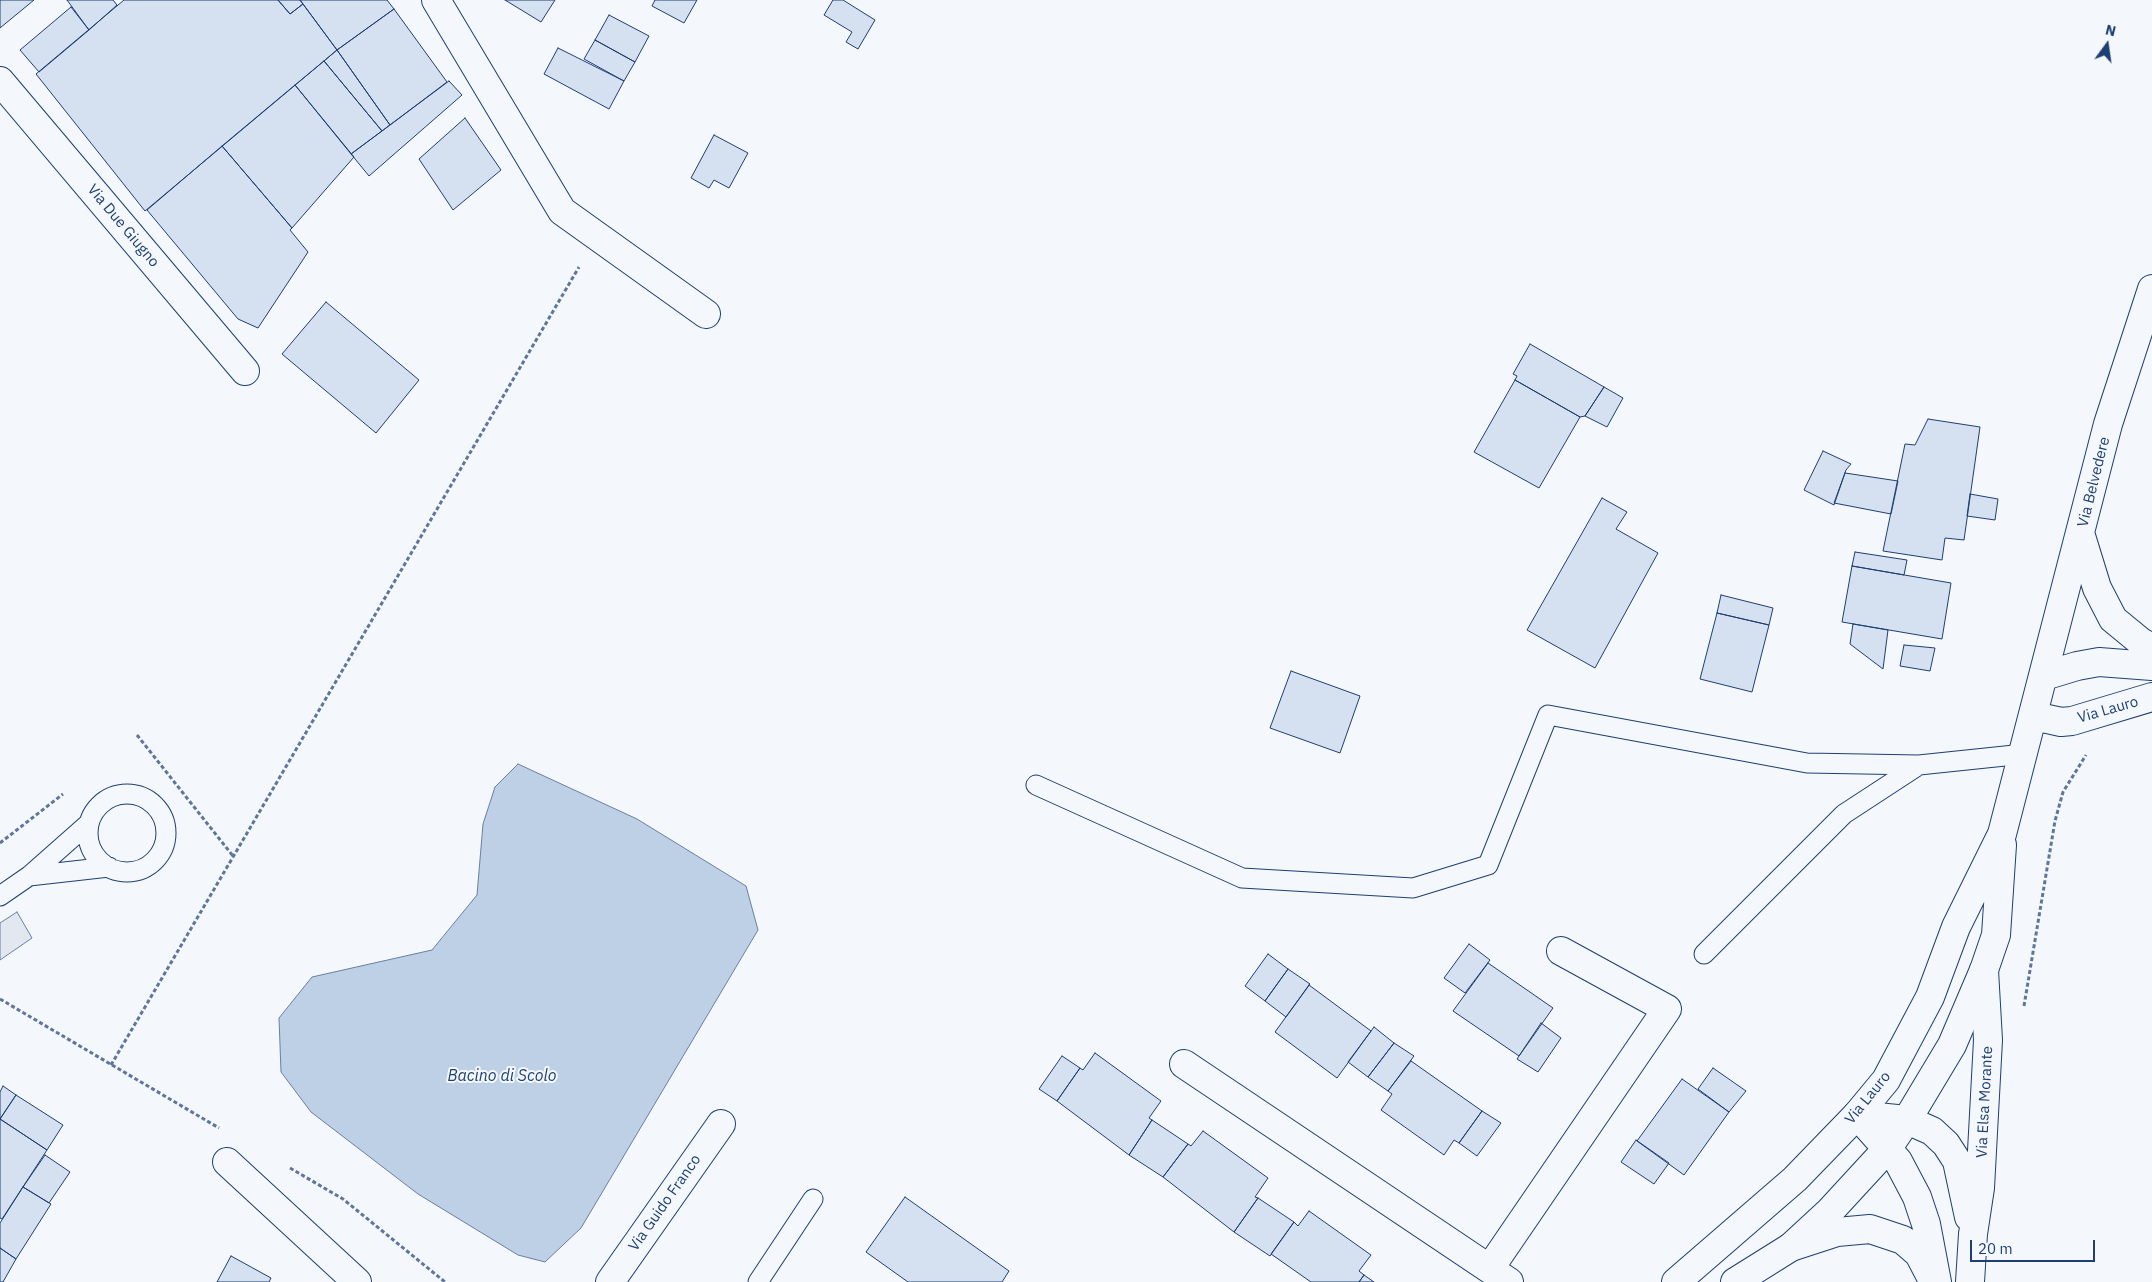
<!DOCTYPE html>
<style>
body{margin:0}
#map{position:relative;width:2152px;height:1282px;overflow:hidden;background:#f4f7fb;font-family:"IBM Plex Sans",sans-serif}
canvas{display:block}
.north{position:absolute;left:2082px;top:20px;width:50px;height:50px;-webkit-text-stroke:4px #f4f7fb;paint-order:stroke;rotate:14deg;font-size:14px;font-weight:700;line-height:20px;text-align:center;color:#1d3f73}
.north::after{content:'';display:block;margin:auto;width:18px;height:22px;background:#1d3f73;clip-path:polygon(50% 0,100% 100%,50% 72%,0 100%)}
.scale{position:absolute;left:1970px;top:1240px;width:125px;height:22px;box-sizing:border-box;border:2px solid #1d3f73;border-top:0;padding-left:6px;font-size:15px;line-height:18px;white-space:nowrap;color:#1d3f73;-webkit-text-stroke:4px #f4f7fb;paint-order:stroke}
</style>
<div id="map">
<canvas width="2152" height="1282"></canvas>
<div class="north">N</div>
<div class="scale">20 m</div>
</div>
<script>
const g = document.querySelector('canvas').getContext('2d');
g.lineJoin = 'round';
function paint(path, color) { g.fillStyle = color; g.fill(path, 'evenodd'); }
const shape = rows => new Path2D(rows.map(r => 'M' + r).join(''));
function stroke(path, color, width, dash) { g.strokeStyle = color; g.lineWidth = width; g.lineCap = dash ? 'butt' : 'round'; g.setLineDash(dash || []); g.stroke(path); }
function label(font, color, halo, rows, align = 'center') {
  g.font = font + ' "IBM Plex Sans",sans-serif'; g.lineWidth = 4; g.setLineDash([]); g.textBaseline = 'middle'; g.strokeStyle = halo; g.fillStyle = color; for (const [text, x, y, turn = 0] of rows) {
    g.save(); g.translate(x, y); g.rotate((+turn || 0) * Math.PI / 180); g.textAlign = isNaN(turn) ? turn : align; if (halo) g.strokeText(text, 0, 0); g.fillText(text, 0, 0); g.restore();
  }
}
const parking = shape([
 [17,912,32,938,0,960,0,923,17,912]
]);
paint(parking, '#e3e8f0');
stroke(parking, '#687fa3', 1);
const water = shape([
 [518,764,637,819,746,886,758,930,581,1228,545,1262,518,1255,418,1194,311,1112,281,1072,279,1018,312,977,432,950,477,895,483,824,495,787,518,764]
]);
paint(water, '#bed0e5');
stroke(water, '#687fa3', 1);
const building = shape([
 [0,0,34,0,0,28,0,0],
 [67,0,113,0,117,5,89,30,67,0],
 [124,0,278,0,290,14,303,4,337,50,145,211,36,74,124,0],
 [278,0,300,0,303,4,290,14,278,0],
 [300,0,387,0,394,9,337,50,300,0],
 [505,0,555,0,541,22,505,0],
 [655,0,697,0,684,23,652,6,655,0],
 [833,0,843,0,875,20,858,49,846,42,852,32,824,15,833,0],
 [71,7,89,30,39,72,20,50,71,7],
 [394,9,447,82,390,125,337,50,394,9],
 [609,15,649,36,635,62,595,40,609,15],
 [595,40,635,62,624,81,584,59,595,40],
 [558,48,624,81,609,109,544,74,558,48],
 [337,50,390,125,382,131,324,61,337,50],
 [324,61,382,131,351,154,295,85,324,61],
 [449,81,462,95,369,176,351,154,449,81],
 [295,85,354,157,292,228,222,146,295,85],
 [465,118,501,170,453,210,419,159,465,118],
 [714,135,748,153,729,188,714,180,709,188,691,178,714,135],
 [222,146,292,228,290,230,308,252,258,328,238,319,147,210,222,146],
 [326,302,419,380,376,433,282,354,326,302],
 [1530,344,1604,387,1585,416,1580,417,1515,380,1517,376,1513,374,1530,344],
 [1515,380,1580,417,1539,488,1474,452,1515,380],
 [1604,387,1623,398,1607,427,1585,416,1604,387],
 [1928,419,1980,427,1964,540,1945,538,1942,560,1883,551,1905,444,1915,445,1928,419],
 [1823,451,1851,464,1846,470,1834,505,1804,490,1823,451],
 [1845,473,1898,481,1891,514,1834,503,1845,473],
 [1970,494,1998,499,1995,520,1967,516,1970,494],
 [1602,498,1627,512,1616,529,1658,553,1595,668,1527,630,1602,498],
 [1855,552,1907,560,1904,575,1852,566,1855,552],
 [1852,566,1951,583,1942,639,1842,622,1852,566],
 [1721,595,1773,608,1769,625,1717,613,1721,595],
 [1717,613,1769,625,1752,692,1700,679,1717,613],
 [1853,624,1888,630,1883,669,1850,644,1853,624],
 [1904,645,1935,648,1930,671,1900,666,1904,645],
 [1291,671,1360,696,1340,753,1270,728,1291,671],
 [1469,944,1490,960,1465,993,1444,978,1469,944],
 [1268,954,1288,969,1265,1001,1245,986,1268,954],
 [1488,963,1553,1008,1519,1056,1453,1011,1488,963],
 [1288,969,1310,984,1286,1017,1265,1001,1288,969],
 [1309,985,1371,1031,1337,1078,1275,1032,1309,985],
 [1541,1023,1561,1038,1538,1072,1517,1059,1541,1023],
 [1374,1027,1394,1043,1368,1077,1348,1062,1374,1027],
 [1394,1043,1414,1056,1388,1091,1368,1077,1394,1043],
 [1095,1053,1161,1101,1149,1118,1152,1120,1129,1155,1057,1101,1080,1068,1083,1070,1095,1053],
 [1062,1056,1080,1068,1057,1101,1039,1089,1062,1056],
 [1411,1061,1482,1111,1459,1143,1454,1140,1444,1155,1381,1110,1392,1094,1388,1091,1411,1061],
 [1713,1068,1746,1091,1729,1112,1698,1089,1713,1068],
 [1682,1079,1729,1112,1684,1175,1637,1141,1682,1079],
 [3,1086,16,1095,0,1119,0,1092,3,1086],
 [16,1095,63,1125,47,1150,0,1119,16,1095],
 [1482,1111,1501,1123,1477,1156,1459,1143,1482,1111],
 [0,1119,47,1150,2,1219,0,1218,0,1119],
 [1152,1120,1188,1144,1163,1177,1129,1155,1152,1120],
 [1203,1131,1268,1178,1255,1197,1258,1198,1234,1232,1163,1177,1188,1144,1191,1146,1203,1131],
 [1636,1140,1669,1163,1654,1184,1621,1162,1636,1140],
 [45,1155,70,1172,49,1203,23,1187,45,1155],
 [23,1187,51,1204,16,1259,0,1248,0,1223,23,1187],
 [905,1197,1009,1271,1002,1282,908,1282,866,1252,905,1197],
 [1258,1198,1294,1222,1270,1256,1234,1232,1258,1198],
 [1309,1211,1371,1255,1359,1271,1364,1275,1359,1282,1311,1282,1271,1254,1294,1222,1298,1226,1309,1211],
 [0,1248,16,1259,3,1282,0,1282,0,1248],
 [231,1256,271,1278,269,1282,217,1282,231,1256],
 [1364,1275,1374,1282,1359,1282,1364,1275]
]);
paint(building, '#d5e0f0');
stroke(building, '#1d3f73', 1);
const lane = shape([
 [1036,785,1242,878,1413,888,1488,865,1548,715,1807,763,1919,765,2024,754],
 '88 833a39 39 0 1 1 78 0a39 39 0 1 1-78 0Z',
 [29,876,109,867],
 [0,896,29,876,89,823],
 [1704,954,1844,814,1919,765],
 [758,1282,813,1199]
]);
const street = shape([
 [436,0,562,211,706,314],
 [0,81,245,371],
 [1184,1064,1509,1282],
 [1857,1115,1907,1120,1932,1131,1946,1144,1957,1161,1969,1217],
 [1857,1115,1898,1161,1917,1197,1926,1224,1937,1282],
 [227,1162,357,1282],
 [1791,1247,1837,1232,1870,1229,1903,1240,1919,1254,1931,1277],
 [1490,1268,1667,1009,1561,951],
 [610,1282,721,1124],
 [1970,1282,1973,1234,1980,1188,1988,1040,1984,970]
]);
const secondary = shape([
 [2081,536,2097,588,2113,619,2141,642,2152,648],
 [2044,676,2077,666,2099,662,2152,666],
 [2034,716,2061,722,2072,721,2152,697],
 [1676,1282,1795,1179,1857,1115,1886,1080,1930,997,1956,927,2002,834,2108,424,2152,289],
 [1735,1282,1791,1247,1830,1211,1888,1148,1910,1115,1952,1045,1984,970,1996,935,2002,845]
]);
stroke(lane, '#1d3f73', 21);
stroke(street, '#1d3f73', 30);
stroke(secondary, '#1d3f73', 30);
stroke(shape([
 [137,735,233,856],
 [0,843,63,794],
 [0,999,219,1128],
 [2024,1006,2055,821,2063,792,2086,755],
 [111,1065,579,267],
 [290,1168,343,1199,445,1282]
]), '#5e769c', 3, [4, 2.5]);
stroke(lane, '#f4f7fb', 19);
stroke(street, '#f4f7fb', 28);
stroke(secondary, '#f4f7fb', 28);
label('15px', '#1d3f73', '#f4f7fb', [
 ["Via Due Giugno",123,226,50],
 ["Via Belvedere",2094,482,-76],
 ["Via Lauro",2108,710,-16],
 ["Via Lauro",1868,1098,-51],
 ["Via Elsa Morante",1985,1102,-87],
 ["Via Guido Franco",665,1203,-55]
]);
label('italic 16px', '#1d3f73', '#f4f7fb', [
 ["Bacino di Scolo",502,1076]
]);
</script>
